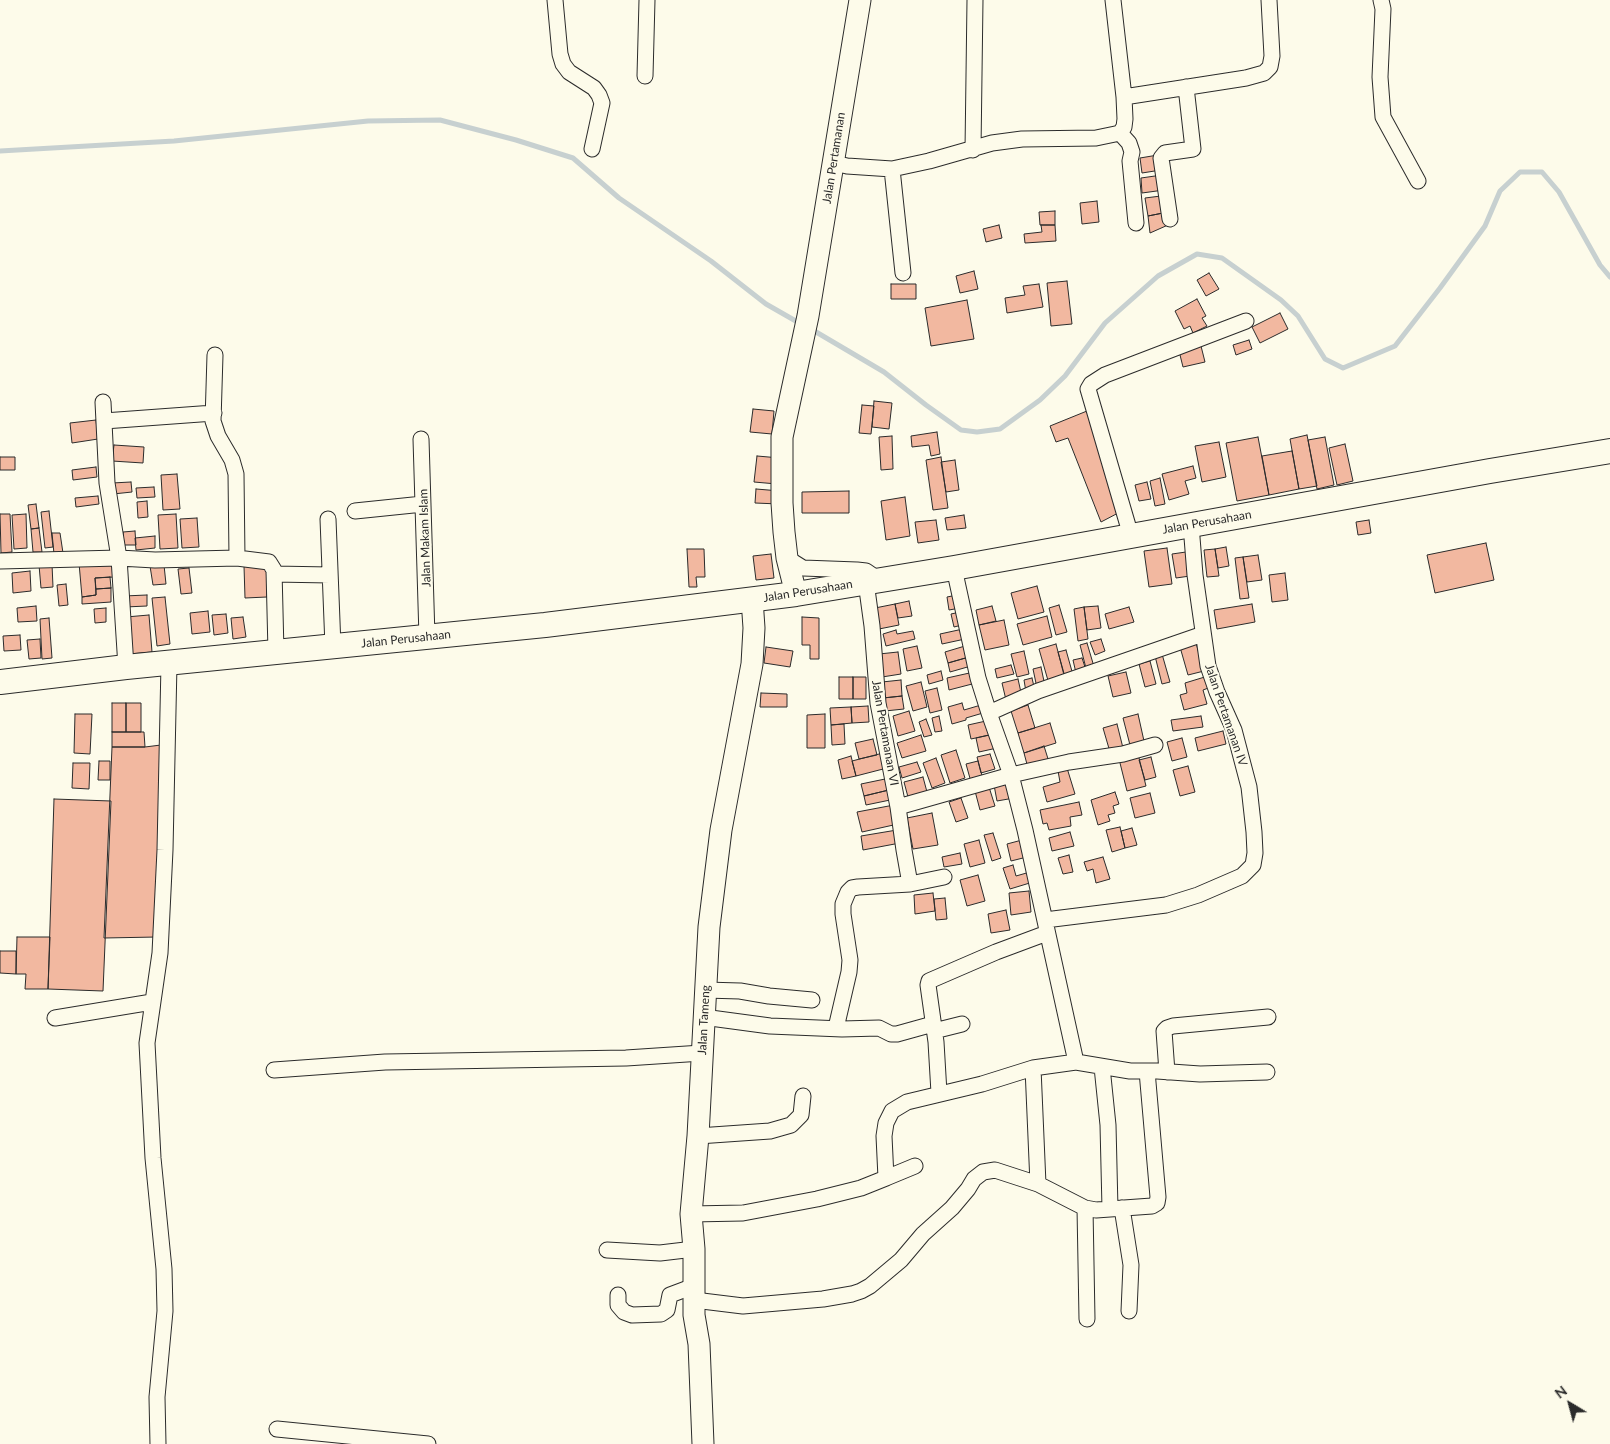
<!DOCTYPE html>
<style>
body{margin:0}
#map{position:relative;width:1610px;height:1444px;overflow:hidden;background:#fdfbea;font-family:Lato,sans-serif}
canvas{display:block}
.north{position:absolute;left:1545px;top:1379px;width:50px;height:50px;-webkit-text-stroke:4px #fdfbea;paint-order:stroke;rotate:323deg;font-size:14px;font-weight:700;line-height:20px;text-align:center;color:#2b2b2b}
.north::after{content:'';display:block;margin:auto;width:18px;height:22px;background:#2b2b2b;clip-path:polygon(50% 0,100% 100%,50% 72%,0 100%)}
</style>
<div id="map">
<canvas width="1610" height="1444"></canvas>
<div class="north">N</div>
</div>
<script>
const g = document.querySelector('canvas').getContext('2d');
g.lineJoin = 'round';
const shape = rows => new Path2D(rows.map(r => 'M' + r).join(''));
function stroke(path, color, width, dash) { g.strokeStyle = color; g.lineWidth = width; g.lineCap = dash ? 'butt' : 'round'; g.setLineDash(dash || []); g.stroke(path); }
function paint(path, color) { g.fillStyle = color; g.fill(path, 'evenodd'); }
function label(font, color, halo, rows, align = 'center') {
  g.font = font + ' Lato,sans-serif'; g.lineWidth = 4; g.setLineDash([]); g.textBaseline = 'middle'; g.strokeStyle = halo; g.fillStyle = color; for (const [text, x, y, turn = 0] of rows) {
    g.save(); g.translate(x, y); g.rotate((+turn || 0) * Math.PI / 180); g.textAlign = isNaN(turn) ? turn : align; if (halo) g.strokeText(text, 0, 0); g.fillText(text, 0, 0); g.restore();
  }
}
stroke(shape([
 [0,151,174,141,368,121,440,120,516,140,573,158,619,198,711,261,766,304,801,324],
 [811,329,884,372,926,405,961,430,977,432,1000,429,1040,400,1065,376,1105,323,1158,276,1197,254,1222,258,1281,300,1298,316,1325,359,1343,368,1395,346,1440,288,1485,226,1500,191,1520,172,1542,172,1559,192,1600,265,1610,277]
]), '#c7d0d0', 5);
const building = shape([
 [1158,155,1161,170,1142,173,1140,158,1158,155],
 [1162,175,1164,190,1142,193,1141,178,1162,175],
 [1161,196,1163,213,1148,216,1145,198,1161,196],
 [1097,201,1099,222,1082,224,1080,203,1097,201],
 [1055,211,1055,225,1040,225,1039,212,1055,211],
 [1163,213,1168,225,1150,233,1148,216,1163,213],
 [999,225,1002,238,986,242,983,229,999,225],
 [1041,225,1055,225,1056,241,1025,243,1024,234,1042,232,1041,225],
 [974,271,978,289,960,293,956,276,974,271],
 [1209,273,1219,289,1206,296,1197,280,1209,273],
 [1067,281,1072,324,1051,326,1047,283,1067,281],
 [891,284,916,284,916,299,891,299,891,284],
 [1039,284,1043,307,1007,313,1005,298,1025,295,1023,286,1039,284],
 [1197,299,1206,316,1202,318,1207,326,1193,333,1190,326,1184,329,1175,311,1197,299],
 [967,300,974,339,931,346,925,308,967,300],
 [1280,313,1288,329,1260,343,1252,327,1280,313],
 [1249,340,1252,349,1236,355,1233,345,1249,340],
 [1201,346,1205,362,1183,367,1179,351,1201,346],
 [874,401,892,403,889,429,872,427,874,401],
 [862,405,874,406,871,434,859,433,862,405],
 [753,409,774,411,772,434,750,432,753,409],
 [1087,411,1122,511,1101,522,1068,438,1056,442,1050,426,1087,411],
 [96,420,98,439,72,443,70,423,96,420],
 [937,432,940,454,931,456,929,445,912,447,911,436,937,432],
 [1307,435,1317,486,1299,489,1290,439,1307,435],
 [892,436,893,469,881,470,879,437,892,436],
 [1258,437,1269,495,1237,501,1226,443,1258,437],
 [1325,437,1334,485,1317,489,1308,440,1325,437],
 [1219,442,1226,477,1202,482,1195,446,1219,442],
 [1345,444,1353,481,1337,485,1329,448,1345,444],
 [114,445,144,447,143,463,112,461,114,445],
 [1292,451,1299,489,1269,495,1262,456,1292,451],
 [757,456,780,458,777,484,754,482,757,456],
 [0,457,15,457,15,470,0,470,0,457],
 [941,457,948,508,933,510,926,460,941,457],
 [955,460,959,490,946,492,941,462,955,460],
 [1193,466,1196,478,1185,481,1189,494,1169,500,1162,474,1193,466],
 [96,467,97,477,73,480,72,470,96,467],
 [177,474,180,509,163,510,161,475,177,474],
 [1160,478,1165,504,1155,506,1150,481,1160,478],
 [131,482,132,492,113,494,112,483,131,482],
 [1147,482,1151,499,1139,501,1135,485,1147,482],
 [154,487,155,497,137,498,136,488,154,487],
 [756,489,780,491,779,504,755,503,756,489],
 [849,491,849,513,802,513,802,492,849,491],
 [98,496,99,504,76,507,75,498,98,496],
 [905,497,910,536,886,540,881,501,905,497],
 [147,501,148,517,138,518,137,502,147,501],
 [36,504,39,528,31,529,28,505,36,504],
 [49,511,53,547,45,548,41,512,49,511],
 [0,514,10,514,12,552,1,553,0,514],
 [26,514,27,548,14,549,12,515,26,514],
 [176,514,178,548,160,549,158,515,176,514],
 [964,515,966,528,947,530,945,518,964,515],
 [197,518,199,547,182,548,180,519,197,518],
 [936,520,939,540,918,543,915,522,936,520],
 [1369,520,1371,533,1358,535,1356,522,1369,520],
 [39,528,42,552,33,552,31,529,39,528],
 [135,531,136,545,124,545,123,532,135,531],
 [52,533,60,533,63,553,54,554,52,533],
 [155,536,155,548,136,550,135,538,155,536],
 [1486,543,1494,580,1435,593,1427,555,1486,543],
 [1226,547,1229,566,1218,568,1215,549,1226,547],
 [1167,548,1172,584,1149,587,1144,551,1167,548],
 [687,549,704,549,705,577,696,577,697,587,689,587,687,549],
 [1215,549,1219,576,1207,577,1204,550,1215,549],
 [1186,552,1190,576,1176,578,1172,554,1186,552],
 [771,554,774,578,756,580,753,556,771,554],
 [1258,555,1262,580,1247,582,1243,557,1258,555],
 [1243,557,1249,598,1240,599,1235,558,1243,557],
 [113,560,114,577,95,578,96,595,82,597,79,563,113,560],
 [52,564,53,587,41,588,39,565,52,564],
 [164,565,166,584,153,585,150,566,164,565],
 [244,566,267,566,267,597,245,598,244,566],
 [189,568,192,593,181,594,178,569,189,568],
 [30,571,31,591,13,593,12,573,30,571],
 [1285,573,1288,600,1272,602,1269,575,1285,573],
 [110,577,111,588,96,589,95,578,110,577],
 [66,584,68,605,59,606,57,585,66,584],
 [1037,586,1044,612,1018,619,1011,593,1037,586],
 [111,588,111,602,82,604,82,597,96,595,96,589,111,588],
 [147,595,147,606,125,607,124,596,147,595],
 [957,595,960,608,949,610,947,597,957,595],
 [165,597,170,644,157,646,152,598,165,597],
 [909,601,912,616,898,618,895,604,909,601],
 [895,604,899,625,879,629,875,608,895,604],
 [1252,604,1255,622,1217,629,1214,610,1252,604],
 [1059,605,1067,632,1056,635,1049,608,1059,605],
 [36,606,37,621,18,622,17,608,36,606],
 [992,606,996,621,979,625,976,610,992,606],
 [1098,606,1101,628,1087,630,1084,607,1098,606],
 [1084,607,1088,639,1078,641,1074,609,1084,607],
 [1129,607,1134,622,1109,629,1105,614,1129,607],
 [106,608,106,622,95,623,94,609,106,608],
 [208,611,210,632,192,634,190,613,208,611],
 [960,612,962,625,954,627,951,614,960,612],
 [226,614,228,633,214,635,212,615,226,614],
 [149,615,152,652,129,654,126,617,149,615],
 [1047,616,1052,637,1023,645,1017,624,1047,616],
 [243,617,246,637,233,639,231,618,243,617],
 [802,617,819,618,819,659,810,659,810,645,802,645,802,617],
 [49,618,52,658,42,659,40,619,49,618],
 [1004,620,1009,645,985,650,979,625,1004,620],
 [963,629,965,639,942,644,940,634,963,629],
 [896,630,897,634,913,631,915,639,886,646,883,634,896,630],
 [20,635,21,650,4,651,3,636,20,635],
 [40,639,41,658,29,659,27,640,40,639],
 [1101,639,1105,651,1095,655,1090,642,1101,639],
 [1087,643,1095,670,1087,672,1080,645,1087,643],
 [1196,643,1204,671,1188,675,1180,647,1196,643],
 [1056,644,1065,679,1049,684,1039,649,1056,644],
 [917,646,922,668,907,671,903,649,917,646],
 [965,646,969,657,948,663,945,652,965,646],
 [766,647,793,651,790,667,764,663,766,647],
 [1066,650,1073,675,1065,677,1058,652,1066,650],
 [1024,651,1029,674,1017,677,1011,654,1024,651],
 [898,652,901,674,882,677,879,654,898,652],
 [1162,654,1170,682,1162,684,1155,656,1162,654],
 [969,657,971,666,950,672,948,663,969,657],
 [1082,658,1086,670,1076,673,1073,660,1082,658],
 [1150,661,1156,684,1145,687,1139,664,1150,661],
 [1011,665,1014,674,997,678,995,669,1011,665],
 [1041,667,1045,686,1037,688,1033,669,1041,667],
 [941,671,943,680,929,684,927,675,941,671],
 [974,672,976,683,949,690,947,678,974,672],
 [1126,672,1131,693,1113,697,1108,676,1126,672],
 [1208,676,1211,687,1203,690,1207,704,1184,710,1180,695,1187,693,1185,683,1208,676],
 [839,677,853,677,853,699,839,699,839,677],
 [853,677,866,677,866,699,853,699,853,677],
 [1032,678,1035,691,1026,692,1024,680,1032,678],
 [1018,679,1022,697,1006,700,1002,683,1018,679],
 [901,680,902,696,883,698,882,682,901,680],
 [921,682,927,707,913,711,906,686,921,682],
 [937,688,942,710,930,713,925,691,937,688],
 [761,693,787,694,787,707,760,707,761,693],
 [902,696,904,709,885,711,883,698,902,696],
 [112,703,126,703,126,732,112,732,112,703],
 [126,703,141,703,141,732,126,732,126,703],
 [962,703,964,710,981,705,983,713,966,718,966,720,952,724,948,707,962,703],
 [1028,705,1035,728,1018,733,1011,711,1028,705],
 [868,706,869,722,852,723,851,707,868,706],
 [851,707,852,723,831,725,830,708,851,707],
 [909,711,915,731,898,736,893,716,909,711],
 [75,714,92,714,90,754,74,753,75,714],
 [825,714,825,748,807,748,807,715,825,714],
 [1138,714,1144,741,1130,745,1123,718,1138,714],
 [939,716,942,731,935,732,932,718,939,716],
 [1201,716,1203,727,1173,731,1171,720,1201,716],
 [926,719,932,735,924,737,919,722,926,719],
 [986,721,989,735,971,739,968,725,986,721],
 [1050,723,1056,743,1024,753,1018,733,1050,723],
 [844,724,845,744,832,745,831,725,844,724],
 [1117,724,1123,748,1110,752,1103,728,1117,724],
 [1223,731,1226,744,1198,751,1195,738,1223,731],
 [112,732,144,732,145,747,112,747,112,732],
 [994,734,997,748,979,752,976,738,994,734],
 [921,735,926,751,902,758,897,743,921,735],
 [1182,738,1187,757,1172,761,1167,742,1182,738],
 [873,739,877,755,859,759,855,743,873,739],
 [161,745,157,937,104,938,112,747,145,747,161,745],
 [1044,746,1049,762,1028,768,1024,753,1044,746],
 [956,750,965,778,950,783,941,755,956,750],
 [883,753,887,768,856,776,852,761,883,753],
 [990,754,995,769,981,773,977,757,990,754],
 [1138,754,1146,786,1127,791,1119,759,1138,754],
 [851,756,856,776,842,779,838,760,851,756],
 [1151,757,1156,777,1145,780,1139,760,1151,757],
 [936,758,945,783,932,788,923,763,936,758],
 [99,761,110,761,110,780,98,780,99,761],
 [978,761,983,779,971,782,966,764,978,761],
 [917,762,921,772,902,778,899,767,917,762],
 [73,763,90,763,89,789,72,788,73,763],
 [1188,766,1195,792,1180,796,1173,770,1188,766],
 [1067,768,1075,794,1047,802,1043,787,1060,782,1058,771,1067,768],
 [923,777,927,792,908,797,904,782,923,777],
 [890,778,893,789,864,796,861,784,890,778],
 [1011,782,1014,798,997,801,994,785,1011,782],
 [989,787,995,806,980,810,975,791,989,787],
 [893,789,895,799,866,805,864,796,893,789],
 [1115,792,1119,804,1113,806,1115,813,1108,815,1110,821,1098,825,1091,800,1115,792],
 [1150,793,1155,813,1135,818,1130,798,1150,793],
 [961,798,968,818,956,822,949,802,961,798],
 [54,799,111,801,103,991,48,989,54,799],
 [1079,802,1082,815,1070,817,1071,826,1049,830,1047,823,1043,824,1040,810,1079,802],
 [894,805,898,824,862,832,857,812,894,805],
 [932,813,938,845,913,849,907,818,932,813],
 [1120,827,1125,848,1112,852,1106,830,1120,827],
 [1132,828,1137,845,1125,848,1121,831,1132,828],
 [897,830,900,843,863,850,861,836,897,830],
 [1070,832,1074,846,1052,851,1049,838,1070,832],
 [993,833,1001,858,992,861,984,835,993,833],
 [979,840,985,863,970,867,964,844,979,840],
 [1022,840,1027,857,1011,861,1007,844,1022,840],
 [960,853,962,864,944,867,942,857,960,853],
 [1069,855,1073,872,1063,874,1058,858,1069,855],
 [1103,857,1110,879,1096,883,1093,869,1087,871,1084,862,1103,857],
 [1013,865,1016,876,1030,872,1033,882,1010,889,1003,868,1013,865],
 [978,875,985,901,967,906,960,880,978,875],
 [1029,891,1031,912,1011,915,1009,893,1029,891],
 [933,893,935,911,915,914,914,895,933,893],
 [945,898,947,919,936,920,934,899,945,898],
 [1006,910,1010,930,991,933,988,914,1006,910],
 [17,937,50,937,48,989,25,989,26,974,16,974,17,937],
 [0,951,16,951,16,974,0,973,0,951]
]);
paint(building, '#f2b8a0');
stroke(building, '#2b2b2b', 1);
const street = shape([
 [555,0,560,54,563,64,569,72,594,88,599,95,602,103,592,149],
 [1381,0,1383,9,1380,77,1383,117,1418,181],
 [645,76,647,0],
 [1124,97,1246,78,1264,73,1270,67,1272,56,1269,0],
 [1120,133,1129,143,1132,152,1130,161,1136,223],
 [973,150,975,0],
 [834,163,847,166,892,169,929,161,992,143,1022,139,1096,138,1120,133,1124,127,1125,119,1124,97,1113,0],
 [892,169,903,273],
 [1170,219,1161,158,1165,153,1193,149,1186,87],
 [215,355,213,421,218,436,232,460,236,474,237,558],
 [103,402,107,483,119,558,126,667],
 [104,421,214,413],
 [421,439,427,637],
 [355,511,423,504],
 [328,519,333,647],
 [1131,536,1088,389,1091,384,1105,375,1246,321],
 [787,558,803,568,857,570,866,571,879,580],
 [0,561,119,558,155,560,237,558,269,562,274,570,276,652],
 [274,574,330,575],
 [866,582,872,626,878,703,898,807,904,850,910,884],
 [989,713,1038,691,1203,634],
 [898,807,1011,775,1069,762,1123,754,1155,745],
 [1045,920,1166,905,1198,895,1242,876,1253,865,1255,853,1254,832,1249,787,1234,730,1217,692,1208,666,1195,575,1191,525],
 [705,990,740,991,769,996,812,1000],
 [703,1017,770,1026,842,1029,879,1028,891,1034,897,1034,933,1024],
 [55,1018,152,1002],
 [836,1028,849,972,850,960,843,914,843,904,848,892,852,888,858,887,910,884,944,877],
 [934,1031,962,1024],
 [1076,1062,1130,1071,1157,1071,1200,1074,1267,1072],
 [1102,1067,1108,1125,1110,1209],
 [1033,1068,1038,1184],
 [274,1070,385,1062,626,1058,702,1053],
 [1167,1072,1164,1031,1167,1028,1173,1026,1268,1017],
 [939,1093,936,1042,928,985,929,981,996,952,1047,933],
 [698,1136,770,1131,791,1125,801,1115,803,1096],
 [886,1178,915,1166],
 [1085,1208,1087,1319],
 [1122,1208,1131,1265,1129,1311],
 [691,1214,743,1213,817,1199,861,1188,886,1178,884,1136,886,1123,892,1111,907,1102,982,1084,1033,1068,1076,1062,1025,830,1011,775,989,713,978,678,954,568],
 [607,1250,660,1253,694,1249],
 [618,1295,618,1305,624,1312,632,1315,661,1314,667,1310,670,1295,694,1286],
 [694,1300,743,1306,823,1299,852,1294,861,1291,870,1286,901,1260,923,1234,952,1208,968,1189,974,1179,983,1172,995,1170,1038,1184,1085,1208,1096,1210,1152,1206,1157,1203,1158,1197,1147,1071],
 [277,1429,428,1444],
 [158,1444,157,1397,165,1311,164,1269,153,1158,147,1043,160,953,165,850,169,664]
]);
const secondary = shape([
 [796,594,787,558,784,532,782,503,782,437,808,316,860,0],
 [703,1444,699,1344,694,1315,694,1249,691,1214,698,1136,709,927,721,830,752,664,754,628,752,599]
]);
const primary = shape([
 [0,682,126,667,545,625,796,594,954,568,1490,471,1610,451]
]);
stroke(street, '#2b2b2b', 17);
stroke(secondary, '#2b2b2b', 23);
stroke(primary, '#2b2b2b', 26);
stroke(street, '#fdfbea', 15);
stroke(secondary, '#fdfbea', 21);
stroke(primary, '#fdfbea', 24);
label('12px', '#2b2b2b', '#fdfbea', [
 ["Jalan Pertamanan",834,158,-81],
 ["Jalan Perusahaan",1207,522,-10],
 ["Jalan Makam Islam",425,538,-92],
 ["Jalan Perusahaan",808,591,-9],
 ["Jalan Perusahaan",406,639,-6],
 ["Jalan Pertamanan IV",1226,715,71],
 ["Jalan Pertamanan VI",885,733,80],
 ["Jalan Tameng",704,1020,-87]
]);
</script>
